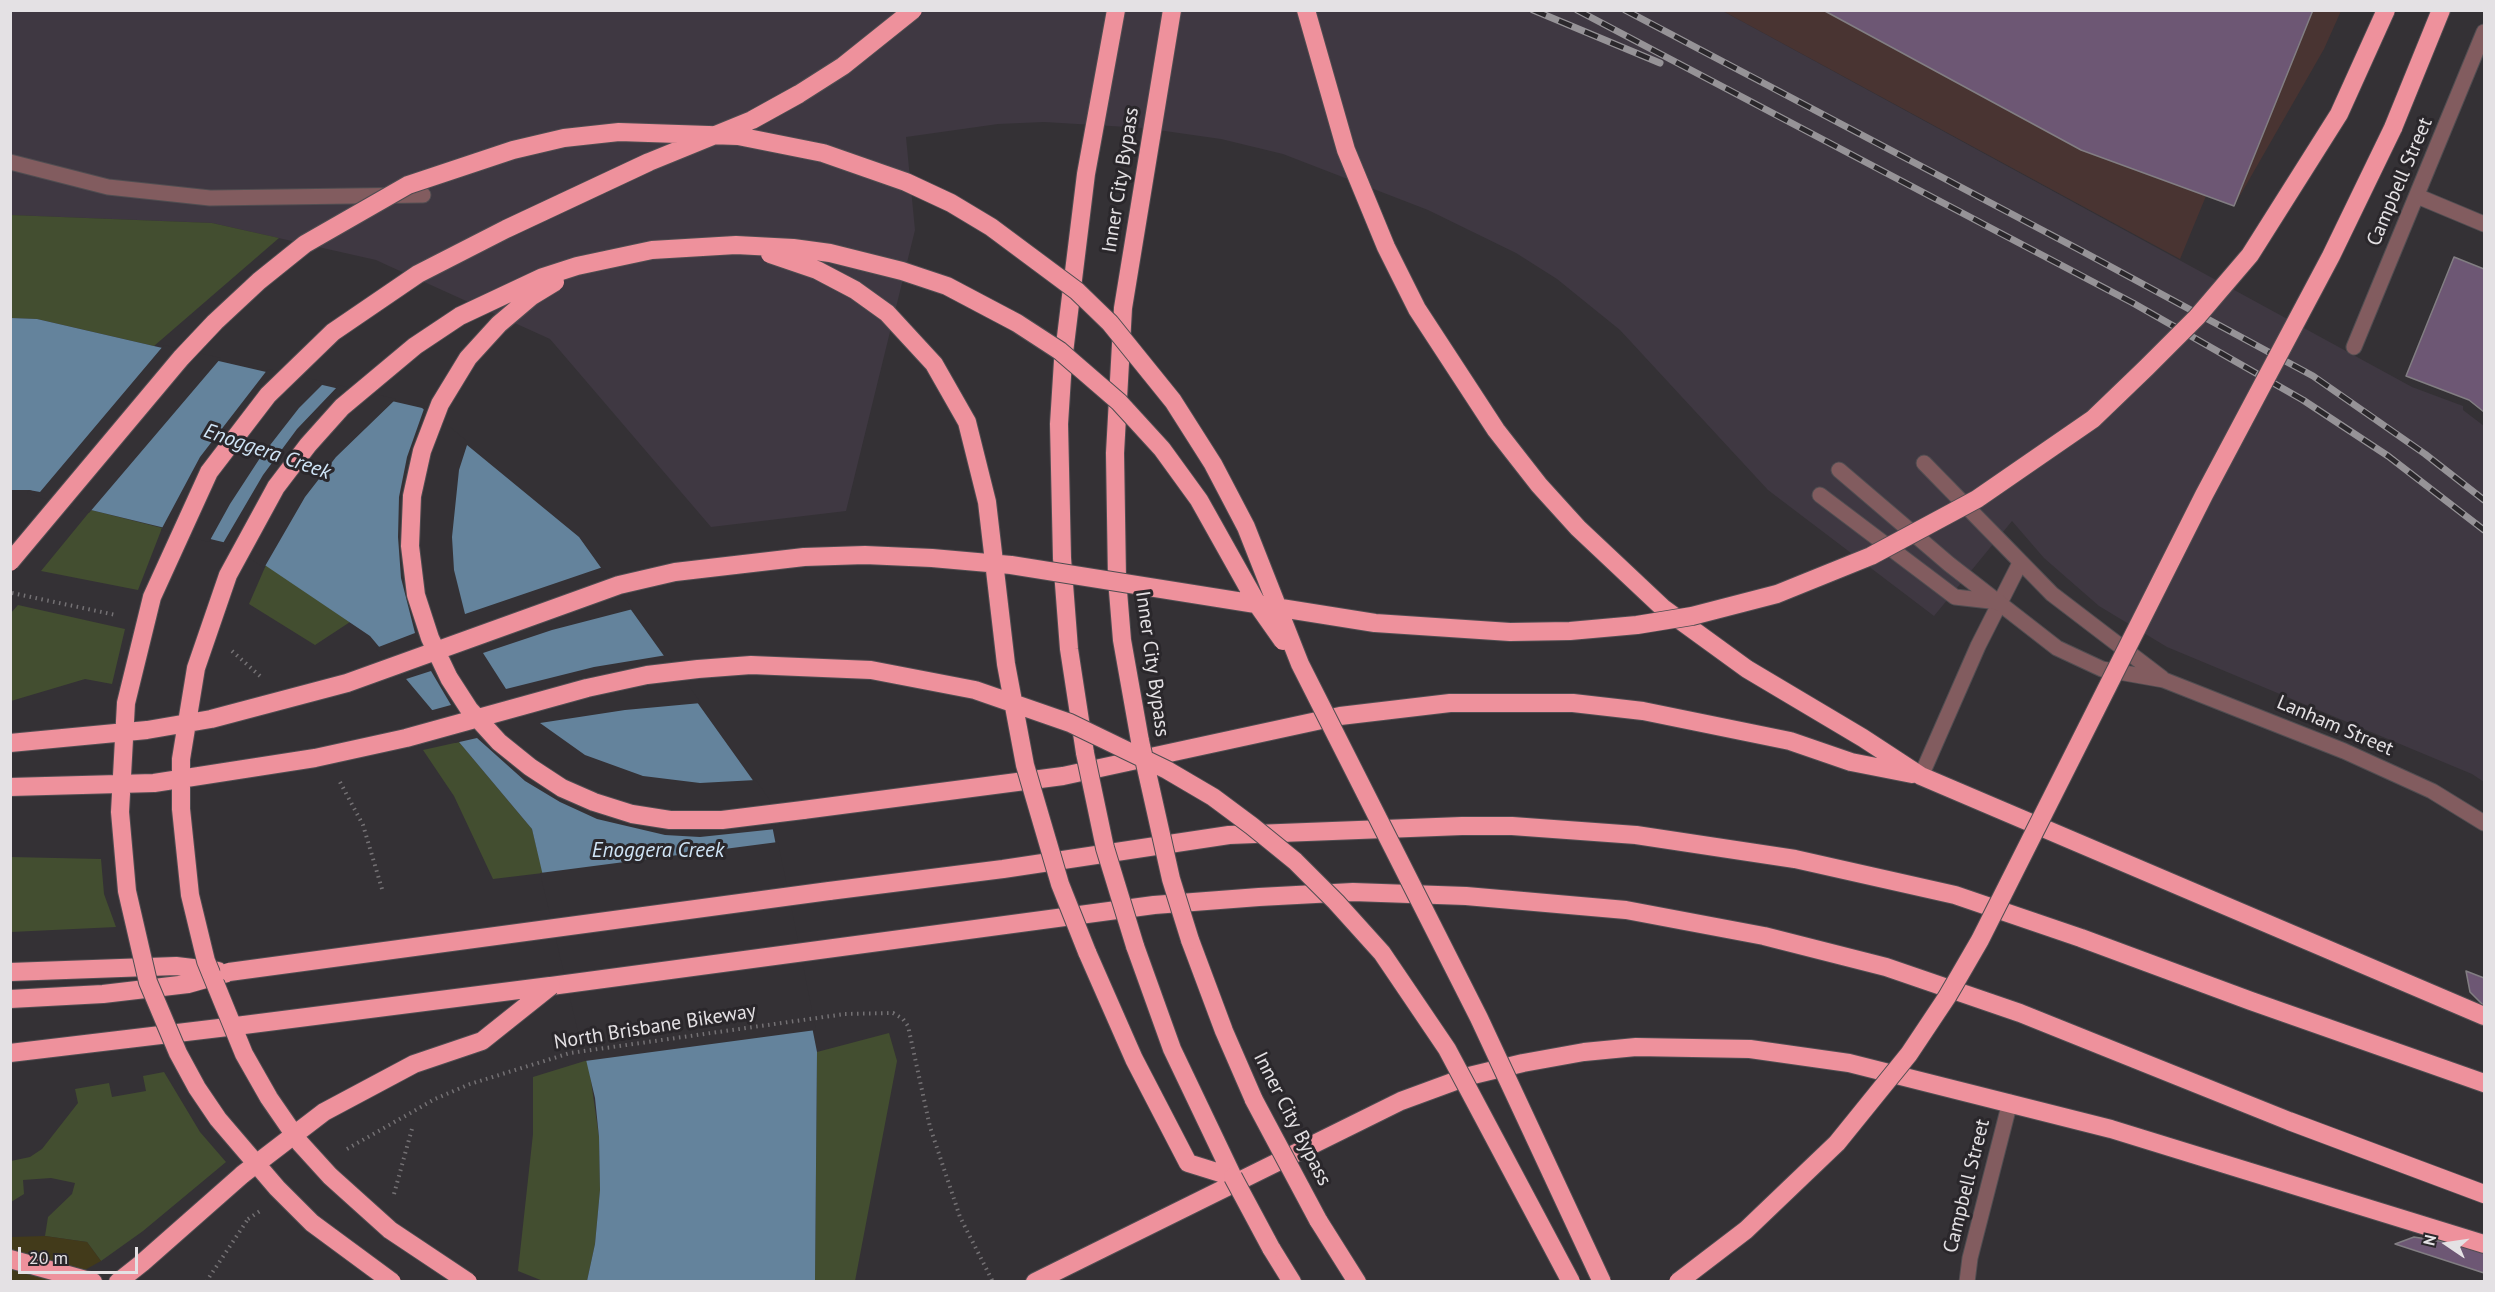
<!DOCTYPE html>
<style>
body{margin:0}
#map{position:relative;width:2495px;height:1292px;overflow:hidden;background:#343135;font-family:"PT Sans",sans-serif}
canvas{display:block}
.frame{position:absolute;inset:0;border:12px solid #e4e1e4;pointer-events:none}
.north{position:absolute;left:2417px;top:1214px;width:60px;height:60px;-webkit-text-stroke:4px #2a272b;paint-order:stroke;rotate:283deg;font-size:16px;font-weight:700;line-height:24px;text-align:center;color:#e4e1e4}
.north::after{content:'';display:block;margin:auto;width:21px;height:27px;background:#e4e1e4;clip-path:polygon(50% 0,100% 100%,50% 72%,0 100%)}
.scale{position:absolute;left:18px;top:1247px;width:120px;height:27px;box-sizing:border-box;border:3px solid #e4e1e4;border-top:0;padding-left:8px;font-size:18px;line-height:21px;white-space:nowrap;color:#e4e1e4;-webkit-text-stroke:4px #2a272b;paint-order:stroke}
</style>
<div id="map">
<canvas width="2495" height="1292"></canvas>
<div class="frame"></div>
<div class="north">N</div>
<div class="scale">20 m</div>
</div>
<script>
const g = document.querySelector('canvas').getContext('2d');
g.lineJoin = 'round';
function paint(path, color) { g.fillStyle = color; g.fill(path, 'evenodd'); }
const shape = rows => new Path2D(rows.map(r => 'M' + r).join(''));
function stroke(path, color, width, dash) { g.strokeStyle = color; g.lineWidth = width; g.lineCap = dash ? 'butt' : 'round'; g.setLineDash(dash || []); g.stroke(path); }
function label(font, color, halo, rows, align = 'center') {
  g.font = font + ' "PT Sans",sans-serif'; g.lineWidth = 6; g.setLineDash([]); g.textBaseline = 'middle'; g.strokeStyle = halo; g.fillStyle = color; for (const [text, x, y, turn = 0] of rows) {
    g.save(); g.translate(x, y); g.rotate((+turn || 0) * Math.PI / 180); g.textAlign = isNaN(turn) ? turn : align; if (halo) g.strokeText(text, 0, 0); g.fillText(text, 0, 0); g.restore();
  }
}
paint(shape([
 [11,11,1723,11,2412,387,2463,406,2463,410,2484,426,2484,782,2472,774,2167,647,2099,606,2044,558,2012,521,1934,616,1768,490,1620,330,1557,279,1516,253,1428,210,1283,154,1221,139,1144,128,1044,122,998,124,906,137,915,230,846,511,711,527,550,339,389,266,376,260,212,223,11,215]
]), '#3f3842');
paint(shape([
 [1723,11,2341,11,2324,49,2234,206,2206,196,2180,259]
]), '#493432');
paint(shape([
 [11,215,212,223,279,238,154,346,37,319,11,318],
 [91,510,162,528,138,590,41,571],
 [266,565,350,622,315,645,249,604],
 [18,605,125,629,112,684,85,679,11,701,10,614],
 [459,742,532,829,543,873,493,879,454,796,423,750],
 [11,857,101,859,104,894,116,927,11,932],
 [889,1033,897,1061,855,1281,815,1282,817,1052],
 [588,1060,599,1137,600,1190,595,1244,587,1281,543,1281,518,1271,533,1134,533,1077],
 [164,1072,200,1132,226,1162,143,1231,101,1261,87,1242,45,1236,48,1217,72,1194,75,1183,51,1178,23,1180,24,1194,11,1202,11,1161,30,1157,42,1149,78,1103,75,1089,109,1083,112,1097,146,1091,143,1076]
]), '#434e30');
paint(shape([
 [45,1236,87,1242,101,1261,65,1281,11,1282,11,1237]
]), '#423a1a');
paint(shape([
 [11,318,37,319,422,408,579,537,767,800,817,1052,815,1281,587,1281,595,1244,600,1190,599,1137,595,1098,532,829,370,636,235,545,91,510,29,490,11,490]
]), '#64839c');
paint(shape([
 [164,345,221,358,89,513,27,493,29,490,40,492],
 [268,369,325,382,299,408,260,458,230,504,209,542,161,530,200,457],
 [339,385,396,399,336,457,305,497,264,568,234,548,222,545,263,475,297,429],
 [425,406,468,442,459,470,452,537,454,570,465,614,603,567,633,609,552,630,483,653,506,689,594,667,667,655,701,703,625,710,540,723,585,755,643,776,700,783,756,780,769,799,776,829,700,837,665,835,597,819,560,802,525,781,477,738,455,743,429,711,451,705,431,671,403,680,376,648,415,633,401,578,398,537,399,497,407,457],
 [778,842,816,1030,585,1061,540,873]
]), '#343135');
const building = shape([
 [1823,10,2313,10,2234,206,2081,150,1823,10],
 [2454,257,2484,269,2484,412,2469,400,2406,376,2454,257],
 [2466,971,2484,978,2484,1006,2470,992,2466,971],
 [2414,1237,2452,1243,2484,1238,2484,1273,2395,1244,2414,1237]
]);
paint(building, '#6d5774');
stroke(building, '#827e83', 1.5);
const service = shape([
 [10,162,108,187,210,198,423,195],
 [1921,776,1978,646,2020,563],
 [1967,1282,1970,1258,2010,1102]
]);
const minor = shape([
 [2417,196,2484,224],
 [2354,347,2484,32],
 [1924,463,2052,594,2162,678],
 [1839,470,1949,564,2057,648,2102,669,2164,680,2344,751,2432,791,2484,823],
 [1820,495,1955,597,1999,602]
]);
const motorway = shape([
 [1306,10,1346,150,1386,247,1417,309,1496,430,1539,485,1578,528,1663,608,1747,669,1863,738,1921,776,2484,1016],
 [2393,128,2441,10],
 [1140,741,1122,640,1117,579,1115,453,1123,308,1172,10],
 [1085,753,1069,649,1062,558,1059,424,1063,361,1086,174,1116,10],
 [803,810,1063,776,1340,716,1450,703,1573,703,1643,711,1790,741,1851,762,1912,774],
 [829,891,1003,869,1229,835,1462,826,1512,826,1636,835,1795,859,1955,895,2081,938,2251,1001,2484,1083],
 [1190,940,1224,1031,1254,1100],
 [1135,946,1172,1049,1233,1177],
 [1087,952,1134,1059,1188,1163,1233,1177],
 [10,972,176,966,218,971],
 [551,986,1154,905,1259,897,1353,892,1466,896,1626,910,1764,936,1886,967,2020,1013,2289,1121,2484,1194],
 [10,999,103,994,188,984,227,973],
 [10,1053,236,1026],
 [1318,1220,1357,1282],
 [1271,1248,1292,1282],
 [10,1259,93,1282],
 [118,1282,142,1263,243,1174],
 [1035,1282,1401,1101,1469,1076,1523,1063,1584,1052,1636,1047,1750,1049,1849,1063,2111,1129,2484,1244]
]);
stroke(service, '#504d51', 17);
stroke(minor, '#504d51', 17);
stroke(motorway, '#504d51', 20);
stroke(shape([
 [12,593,116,615],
 [232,651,260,676],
 [340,782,363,825,382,889],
 [845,1014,893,1013,903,1019,908,1026,930,1127,960,1217,993,1282],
 [394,1194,413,1125],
 [206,1282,248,1219]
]), '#747174', 4, [1.5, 4.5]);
stroke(service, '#825c5f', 15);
stroke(minor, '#825c5f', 15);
stroke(motorway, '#ee919c', 18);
const rail = shape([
 [1533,10,1660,63],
 [1577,10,2133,303,2303,400,2388,456,2484,530],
 [1625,10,2078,249,2313,376,2425,454,2484,500]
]);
stroke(rail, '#969397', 7);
stroke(rail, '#2a272b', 4.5, [14]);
const motorwayBridge = shape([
 [770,254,817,270,855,290,887,313,934,364,967,422,987,502,1006,664,1025,765,1060,884,1087,952],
 [555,282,532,296,499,324,468,358,440,404,422,451,412,496,410,546,416,595,430,638,449,678,469,709,499,742,530,767,562,788,594,802,632,814,670,820,722,820,803,810],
 [10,562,181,358,215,322,259,281,305,244,408,185,513,150,564,138,619,132,738,136,823,153,906,182,951,203,991,227,1077,291,1110,323,1173,401,1213,464,1246,527,1300,664,1479,1018,1602,1282],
 [1140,741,1171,879,1190,940],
 [10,743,147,730,211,719,347,683,619,585,675,572,804,557,865,555,932,558,1011,565,1375,623,1510,632,1570,631,1637,625,1692,616,1777,594,1871,556,1977,499,2093,419,2146,368,2197,317,2250,255,2339,114,2386,10],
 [1085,753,1105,848,1135,946],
 [10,787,154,783,315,758,406,738,587,688,647,675,698,669,751,665,871,670,975,690,1070,723,1167,770,1213,797,1252,826,1295,861,1336,902,1382,953,1447,1049,1571,1282],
 [229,972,829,891],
 [236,1026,550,986],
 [1254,1100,1318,1220],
 [243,1174,324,1112,414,1064,482,1041,551,986],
 [1233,1177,1271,1248],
 [392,1282,312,1223,277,1188,218,1119,197,1088,178,1053,148,982,127,891,120,812,126,703,152,597,209,472,268,395,333,332,418,274,506,229,649,162,752,120,799,94,843,66,913,10],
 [468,1282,390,1230,330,1176,300,1143,269,1098,244,1054,206,961,190,895,181,809,181,759,196,668,228,575,276,487,308,445,342,407,415,346,460,316,543,277,577,266,652,250,736,245,793,248,830,253,902,271,947,286,1017,323,1060,351,1119,402,1162,449,1199,500,1259,607,1283,641],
 [1678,1282,1746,1230,1837,1143,1909,1054,1947,997,1980,940,2204,495,2331,256,2393,128]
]);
stroke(motorwayBridge, '#504d51', 20, []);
stroke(shape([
 [347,1149,435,1099,470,1084,570,1053,845,1014],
 [248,1219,260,1211]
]), '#747174', 4, [1.5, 4.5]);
stroke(motorwayBridge, '#ee919c', 18);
label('20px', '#e4e1e4', '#2a272b', [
 ["Inner City Bypass",1121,180,-81],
 ["Campbell Street",2400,182,-67],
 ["Inner City Bypass",1152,664,82],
 ["Lanham Street",2335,726,23],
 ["North Brisbane Bikeway",655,1027,-9],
 ["Inner City Bypass",1292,1119,63],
 ["Campbell Street",1967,1186,-76]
]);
label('italic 21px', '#d0e5f7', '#2a272b', [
 ["Enoggera Creek",267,452,19],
 ["Enoggera Creek",658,851]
]);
</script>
